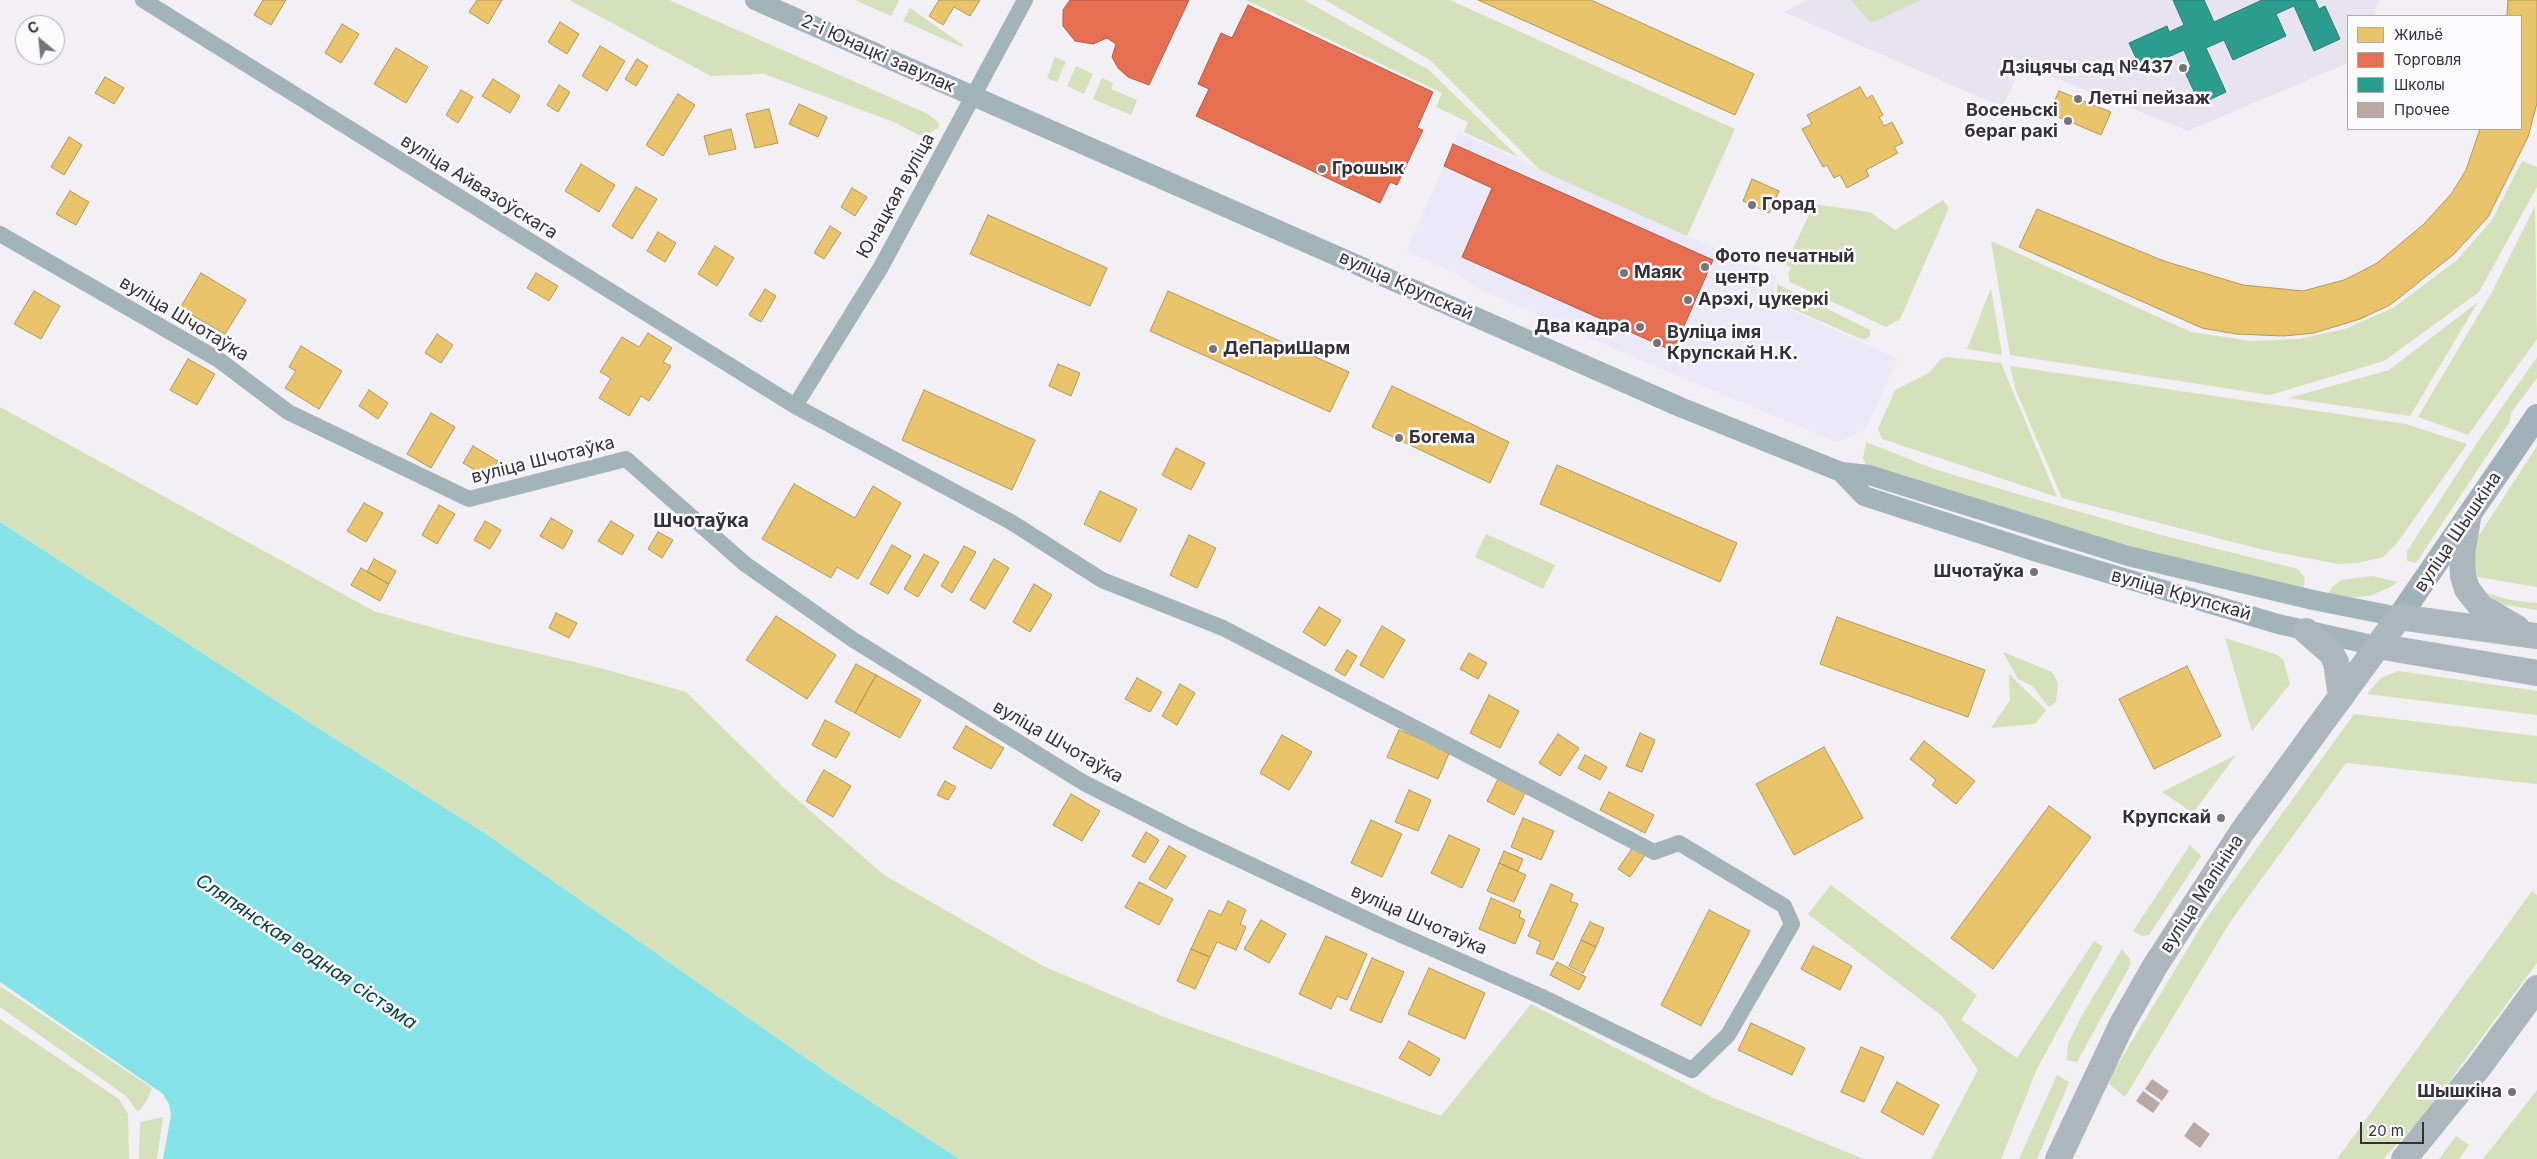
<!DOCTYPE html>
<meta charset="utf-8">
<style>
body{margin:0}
#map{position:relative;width:2537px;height:1159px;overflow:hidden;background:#f2eff5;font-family:Inter,sans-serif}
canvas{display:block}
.legend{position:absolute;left:2347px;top:15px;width:175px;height:115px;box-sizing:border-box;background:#fcfbfe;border:1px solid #acaaae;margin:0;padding:6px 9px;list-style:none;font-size:15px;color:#333136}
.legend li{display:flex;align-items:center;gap:10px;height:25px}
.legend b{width:25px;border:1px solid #acaaae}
.north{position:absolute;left:15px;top:15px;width:50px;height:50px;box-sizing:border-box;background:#fcfbfe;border:1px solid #acaaae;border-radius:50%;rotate:332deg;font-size:14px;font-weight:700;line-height:20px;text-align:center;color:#333136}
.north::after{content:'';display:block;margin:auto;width:18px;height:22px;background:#767479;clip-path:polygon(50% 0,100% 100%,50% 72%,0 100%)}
.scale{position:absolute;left:2360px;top:1122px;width:64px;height:22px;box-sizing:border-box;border:2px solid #333136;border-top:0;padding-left:6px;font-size:15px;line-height:18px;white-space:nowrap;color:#333136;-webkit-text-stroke:4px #fcfbfe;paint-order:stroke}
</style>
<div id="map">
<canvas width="2537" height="1159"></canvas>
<ul class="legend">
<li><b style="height:14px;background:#e9c46a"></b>Жильё</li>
<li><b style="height:14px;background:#e76f51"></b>Торговля</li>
<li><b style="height:14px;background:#2a9d8f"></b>Школы</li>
<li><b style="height:14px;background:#b9a9a2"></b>Прочее</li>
</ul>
<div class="north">С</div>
<div class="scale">20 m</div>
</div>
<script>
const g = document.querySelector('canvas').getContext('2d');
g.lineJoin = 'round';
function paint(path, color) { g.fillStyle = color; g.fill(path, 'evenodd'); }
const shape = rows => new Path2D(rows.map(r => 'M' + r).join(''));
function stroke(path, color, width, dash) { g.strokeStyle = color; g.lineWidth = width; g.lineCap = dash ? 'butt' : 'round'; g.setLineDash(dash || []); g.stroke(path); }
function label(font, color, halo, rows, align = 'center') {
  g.font = font + ' Inter,sans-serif'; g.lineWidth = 5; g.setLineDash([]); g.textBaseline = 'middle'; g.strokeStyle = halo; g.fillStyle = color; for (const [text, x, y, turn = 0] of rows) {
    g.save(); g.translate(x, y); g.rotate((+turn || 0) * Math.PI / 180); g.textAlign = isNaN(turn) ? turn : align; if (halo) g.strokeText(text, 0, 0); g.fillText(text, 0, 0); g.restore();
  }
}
paint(shape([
 [1459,133,1776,276,1774,293,1781,306,1898,359,1865,430,1837,442,1647,363,1475,287,1457,274,1406,251]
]), '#ebe8f7');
paint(shape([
 [1807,0,2379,0,2374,16,2348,16,2348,63,2188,131,2023,65,2002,107,1784,12]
]), '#e8e3f0');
paint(shape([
 [569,0,669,0,928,114,939,123,939,127,929,134,919,135,894,122,764,74,711,76],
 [855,0,899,0,891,16],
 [1246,0,1304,0,1429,70,1518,157,1464,132,1468,122,1436,107,1442,93],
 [1325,0,1450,0,1735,129,1687,236,1540,170,1430,60],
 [1851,0,1921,0,1871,23],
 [910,8,963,45,962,47,903,21],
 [1055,57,1066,62,1057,82,1047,78],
 [1076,66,1093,74,1084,94,1067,86],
 [1102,78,1113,83,1111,89,1137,100,1131,115,1093,99],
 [2522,161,2537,167,2537,187,2479,292,2384,361,2270,395,2010,355,1991,241,2191,332,2252,341,2299,339,2345,329,2393,308,2457,260,2492,220],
 [1943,200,1949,208,1900,319,1886,327,1790,282,1788,274,1791,268,1786,264,1814,204,1870,212,1895,230],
 [2535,206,2537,339,2468,435,2418,417,2492,292],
 [1777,284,1870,330,1870,336,1865,339,1859,338,1784,305,1777,295],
 [1991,288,2002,355,1967,349],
 [2478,302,2410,416,2289,398,2389,370],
 [1947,357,2001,363,2057,497,1882,439,1878,429,1895,390,1929,373,1941,359],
 [2537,357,2537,378,2511,413,2510,421,2416,563,2407,561,2407,551,2477,443],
 [2010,366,2406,424,2467,444,2397,543,2383,557,2358,563,2339,564,2264,550,2062,498,2016,391],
 [0,407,374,611,462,636,600,668,686,692,784,788,884,875,1043,966,1169,1019,1441,1116,1531,1004,1711,1097,1864,1159,959,1159,830,1075,483,832,318,728,0,522],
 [1866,442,1934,469,2014,493,2161,535,2298,569,2305,578,2303,591,2156,555,1866,465,1863,458],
 [2537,446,2537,587,2472,576,2474,543],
 [1486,534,1555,565,1543,589,1475,557],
 [2373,576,2398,582,2389,588,2369,596,2345,598,2328,597,2331,588,2341,580],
 [2486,593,2510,600,2537,603,2537,610,2500,604],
 [2225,638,2275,654,2283,659,2290,684,2252,731],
 [2003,652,2052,672,2058,683,2056,702,2049,707,2032,686,2018,679],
 [2398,671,2537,691,2537,715,2367,694,2381,678],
 [2009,674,2046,710,2035,724,1991,728,2010,700],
 [2354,714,2537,736,2537,784,2346,763,2230,922,2125,1097,2109,1084,2112,1074,2203,923],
 [2236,755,2193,813,2162,792],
 [2190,845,2201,856,2149,935,2142,936,2133,931],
 [1831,885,1977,995,1961,1020,2017,1058,2094,941,2103,947,2037,1069,2001,1159,1931,1159,1978,1070,1942,1016,1808,914],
 [2532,891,2537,895,2537,963,2425,1114,2383,1159,2337,1159],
 [2122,949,2130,959,2131,964,2077,1062,2067,1060,2068,1044,2081,1017],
 [0,986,152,1088,146,1102,138,1112,126,1096,0,1007],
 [0,1019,119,1099,128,1114,129,1159,0,1159],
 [2057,1075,2069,1082,2037,1159,2019,1159],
 [2537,1090,2537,1159,2483,1159,2523,1108],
 [163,1117,157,1159,139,1159,140,1122],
 [2456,1136,2469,1145,2459,1159,2439,1159]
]), '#d4e1ba');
paint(shape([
 [0,522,318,728,483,832,830,1075,959,1159,163,1159,171,1115,169,1104,163,1094,0,982]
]), '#86e4e8');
const homes = shape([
 [263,0,286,0,271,25,254,15,263,0],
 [477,0,502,0,488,24,469,12,477,0],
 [939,0,980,0,970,16,954,7,943,25,929,16,939,0],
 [1478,0,1591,0,1754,74,1735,115,1478,0],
 [2508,0,2537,0,2537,103,2528,137,2488,217,2454,254,2390,305,2360,319,2314,333,2284,336,2236,334,2202,328,2019,247,2037,209,2164,261,2243,285,2303,291,2344,280,2362,271,2377,263,2424,224,2452,193,2466,170,2480,129,2521,129,2521,16,2507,16,2508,0],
 [560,22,579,34,567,54,548,42,560,22],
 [342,24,359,34,341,63,325,53,342,24],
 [600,46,625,61,607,91,582,76,600,46],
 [396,48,428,67,406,103,374,84,396,48],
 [637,59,648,66,636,86,625,79,637,59],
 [105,77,124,88,114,104,95,93,105,77],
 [493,79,520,96,510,113,482,96,493,79],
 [559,85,570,92,558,112,547,105,559,85],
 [1860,87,1867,99,1872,95,1883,115,1879,117,1884,126,1892,122,1903,143,1894,147,1898,153,1866,170,1869,176,1847,188,1840,175,1834,178,1827,165,1823,167,1802,129,1812,124,1807,115,1860,87],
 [461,90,473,97,458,123,446,115,461,90],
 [2059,91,2111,112,2101,135,2049,113,2059,91],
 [678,94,695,105,663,156,646,145,678,94],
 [799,104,827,117,818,137,789,124,799,104],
 [769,109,778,143,755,148,746,114,769,109],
 [731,129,736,149,709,155,704,136,731,129],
 [69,137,82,145,64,175,51,167,69,137],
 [581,164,615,185,599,212,565,191,581,164],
 [1752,179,1779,191,1769,213,1743,201,1752,179],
 [636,187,657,199,632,239,612,226,636,187],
 [852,188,867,197,855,216,841,207,852,188],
 [70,191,89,202,76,225,56,214,70,191],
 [988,215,1107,268,1090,306,970,254,988,215],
 [830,226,841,233,824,259,814,253,830,226],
 [658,232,676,243,665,262,647,251,658,232],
 [715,246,734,258,717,286,698,274,715,246],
 [201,273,246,300,225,334,180,308,201,273],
 [536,273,558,286,549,301,527,288,536,273],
 [765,289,776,296,761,322,749,315,765,289],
 [34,291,60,306,41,339,14,324,34,291],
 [1168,291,1349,372,1330,412,1150,331,1168,291],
 [648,333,672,348,663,362,671,366,649,401,641,396,629,416,599,398,611,378,600,372,622,337,639,347,648,333],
 [437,334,453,345,441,363,425,353,437,334],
 [301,346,342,371,319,409,285,388,296,371,289,367,301,346],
 [188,359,215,374,197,405,170,390,188,359],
 [1058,364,1080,373,1071,396,1049,386,1058,364],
 [1392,386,1509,442,1490,483,1372,427,1392,386],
 [369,390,388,403,378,419,359,406,369,390],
 [924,390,1035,440,1012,490,902,440,924,390],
 [431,413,455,427,431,468,407,454,431,413],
 [473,446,498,461,488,478,463,463,473,446],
 [1176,448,1205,463,1191,490,1162,475,1176,448],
 [1557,465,1737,543,1720,582,1540,504,1557,465],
 [794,484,855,518,873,486,901,503,858,579,837,567,831,578,762,539,794,484],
 [1100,491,1137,509,1120,542,1084,524,1100,491],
 [364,503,383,513,366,542,347,531,364,503],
 [439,505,455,514,437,544,422,535,439,505],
 [551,518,573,531,563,549,540,536,551,518],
 [485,521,501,530,490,549,474,540,485,521],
 [611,521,634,535,622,555,598,541,611,521],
 [658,532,673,540,662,558,648,549,658,532],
 [1189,535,1216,548,1197,588,1170,575,1189,535],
 [892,545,911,556,888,594,870,584,892,545],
 [964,546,976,552,952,593,941,586,964,546],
 [924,554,939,562,918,597,904,589,924,554],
 [374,559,396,571,389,584,367,572,374,559],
 [994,559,1009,568,985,609,970,600,994,559],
 [361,568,389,584,380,601,351,585,361,568],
 [1034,584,1052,595,1030,632,1013,622,1034,584],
 [1319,607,1341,620,1325,646,1303,632,1319,607],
 [556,613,577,623,569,638,549,628,556,613],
 [776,616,836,655,807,699,746,660,776,616],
 [1837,617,1985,670,1968,717,1820,664,1837,617],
 [1382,626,1405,640,1383,678,1360,665,1382,626],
 [1347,650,1357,656,1345,676,1335,670,1347,650],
 [1469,653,1487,663,1478,679,1460,669,1469,653],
 [856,664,876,675,855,713,835,702,856,664],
 [2187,666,2221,736,2154,769,2119,699,2187,666],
 [876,675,921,700,900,738,855,713,876,675],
 [1137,678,1162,692,1150,712,1125,699,1137,678],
 [1180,684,1195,693,1177,725,1162,716,1180,684],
 [1489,695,1519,711,1500,748,1470,733,1489,695],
 [825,720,850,733,836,758,812,745,825,720],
 [966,726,1004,748,991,769,953,748,966,726],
 [1399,730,1450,751,1438,779,1387,757,1399,730],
 [1640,733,1655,740,1642,772,1626,766,1640,733],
 [1558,734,1579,748,1560,776,1539,763,1558,734],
 [1282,735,1312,752,1289,790,1260,773,1282,735],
 [1924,741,1975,781,1956,804,1932,785,1936,780,1910,759,1924,741],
 [1824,747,1863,818,1794,855,1756,784,1824,747],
 [1585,755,1607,767,1600,780,1578,768,1585,755],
 [824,770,851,786,833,817,806,801,824,770],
 [1498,779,1525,793,1514,815,1487,801,1498,779],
 [945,781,956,787,948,800,937,795,945,781],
 [1409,790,1431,800,1418,831,1395,822,1409,790],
 [1609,792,1654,815,1645,833,1600,810,1609,792],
 [1071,794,1100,811,1082,841,1053,825,1071,794],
 [2049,806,2091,837,1993,969,1951,938,2049,806],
 [1523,818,1554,831,1541,860,1511,847,1523,818],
 [1371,820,1402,834,1382,877,1351,863,1371,820],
 [1146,832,1159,840,1145,863,1132,856,1146,832],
 [1449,835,1480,849,1462,888,1431,873,1449,835],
 [1169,846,1186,856,1166,889,1149,879,1169,846],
 [1633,847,1645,855,1630,877,1618,869,1633,847],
 [1504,851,1523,859,1518,871,1499,863,1504,851],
 [1499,863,1526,875,1514,902,1487,891,1499,863],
 [1139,882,1173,899,1159,925,1125,907,1139,882],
 [1551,884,1573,894,1570,901,1578,904,1553,960,1536,953,1541,942,1528,936,1551,884],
 [1491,898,1521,911,1519,917,1525,920,1515,944,1479,929,1491,898],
 [1228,901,1246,910,1240,924,1246,927,1236,950,1217,942,1210,957,1191,949,1209,910,1221,915,1228,901],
 [1709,910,1750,931,1701,1026,1661,1005,1709,910],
 [1261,920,1286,934,1269,963,1244,949,1261,920],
 [1590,922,1604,928,1596,947,1581,940,1590,922],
 [1326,936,1367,954,1347,1000,1337,996,1331,1009,1299,994,1326,936],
 [1581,940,1596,947,1583,973,1569,966,1581,940],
 [1813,946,1852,966,1840,990,1801,969,1813,946],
 [1191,949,1210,957,1195,989,1177,981,1191,949],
 [1372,958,1404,972,1381,1023,1350,1010,1372,958],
 [1557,962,1586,977,1579,990,1550,975,1557,962],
 [1429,968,1485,993,1465,1039,1408,1014,1429,968],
 [1751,1023,1805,1048,1792,1075,1738,1050,1751,1023],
 [1409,1041,1440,1059,1430,1076,1399,1058,1409,1041],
 [1861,1047,1884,1057,1864,1102,1841,1092,1861,1047],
 [1897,1082,1939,1105,1923,1135,1881,1112,1897,1082]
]);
paint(homes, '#e9c46a');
stroke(homes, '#b2985a', 1);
const shops = shape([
 [1070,0,1189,0,1149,85,1128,77,1118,68,1112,57,1116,44,1107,38,1093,44,1075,41,1063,26,1063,10,1070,0],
 [1248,5,1433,92,1417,128,1423,130,1397,185,1390,182,1380,203,1196,116,1209,89,1198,84,1221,33,1232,38,1248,5],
 [1453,144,1713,260,1673,351,1462,257,1492,188,1444,166,1453,144]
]);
paint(shops, '#e76f51');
stroke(shops, '#b15c49', 1);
const schools = shape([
 [2173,0,2204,0,2214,22,2262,0,2315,0,2319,9,2325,6,2340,39,2314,51,2294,6,2276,14,2286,36,2233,60,2224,40,2206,48,2226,92,2200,104,2184,70,2191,67,2184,50,2141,69,2129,43,2167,26,2169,32,2184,25,2173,0]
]);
paint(schools, '#2a9d8f');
stroke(schools, '#2d7d74', 1);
paint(shape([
 [2152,1079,2169,1091,2162,1101,2145,1089],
 [2143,1091,2160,1103,2153,1113,2136,1101],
 [2194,1122,2210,1134,2200,1148,2184,1136]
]), '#b9a9a2');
stroke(shape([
 [0,234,219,360,288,412,469,499,626,459,745,564,852,639,1084,783,1185,834,1381,926,1540,996,1692,1070,1728,1035,1792,924,1784,906,1679,843,1654,852,1223,628,1102,580,1011,522,795,406,143,0],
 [795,406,881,267,1025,0]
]), '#a2b3ba', 16);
stroke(shape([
 [755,0,1680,407,1841,472,1869,475,2128,556,2313,600,2399,617],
 [1841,472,1864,496,2040,553,2278,624,2377,646]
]), '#a2b3ba', 20);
stroke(shape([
 [2399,617,2537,416]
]), '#a0b1b9', 24);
stroke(shape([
 [2468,519,2462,554,2463,576,2467,589,2481,607,2517,628],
 [2306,631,2331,653,2336,662,2341,697],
 [2377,646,2537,673],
 [2058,1159,2122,1024,2155,966,2242,832,2399,617,2537,636],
 [2404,1159,2479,1067,2537,988]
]), '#acb6bd', 26);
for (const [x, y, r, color] of [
 [2183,68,5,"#767479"],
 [2078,99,5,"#767479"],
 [2068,121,5,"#767479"],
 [1322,169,5,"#767479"],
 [1752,205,5,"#767479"],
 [1705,267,5,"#767479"],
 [1624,273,5,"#767479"],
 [1688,300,5,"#767479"],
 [1640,327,5,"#767479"],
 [1657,343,5,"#767479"],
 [1213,349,5,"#767479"],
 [1399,438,5,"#767479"],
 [2034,572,5,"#767479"],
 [2221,818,5,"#767479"],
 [2512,1092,5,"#767479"]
]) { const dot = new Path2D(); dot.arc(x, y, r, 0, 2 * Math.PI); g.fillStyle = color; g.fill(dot); stroke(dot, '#fcfbfe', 2); }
label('18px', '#333136', '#fcfbfe', [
 ["2-і Юнацкі завулак",878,54,24],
 ["вуліца Айвазоўскага",479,187,32],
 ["Юнацкая вуліца",896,196,-61],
 ["вуліца Крупскай",1406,286,24],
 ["вуліца Шчотаўка",184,319,31],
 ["вуліца Шчотаўка",543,460,-14],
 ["вуліца Шышкіна",2458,532,-56],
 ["вуліца Крупскай",2181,595,16],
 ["вуліца Шчотаўка",1058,742,30],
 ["вуліца Малініна",2202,894,-57],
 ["вуліца Шчотаўка",1419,920,24]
]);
label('bold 18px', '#333136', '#fcfbfe', [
 ["Дзіцячы сад №437",2173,68,"right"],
 ["Летні пейзаж",2088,99],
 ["Восеньскі",2058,111,"right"],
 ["бераг ракі",2058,132,"right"],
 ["Грошык",1332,169],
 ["Горад",1762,205],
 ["Фото печатный",1715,257],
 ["центр",1715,278],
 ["Маяк",1634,273],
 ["Арэхі, цукеркі",1698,300],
 ["Два кадра",1630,327,"right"],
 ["Вуліца імя",1667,333],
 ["Крупскай Н.К.",1667,354],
 ["ДеПариШарм",1223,349],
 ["Богема",1409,438],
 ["Шчотаўка",2024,572,"right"],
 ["Крупскай",2211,818,"right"],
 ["Шышкіна",2502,1092,"right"]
], 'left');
label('bold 19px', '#333136', '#fcfbfe', [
 ["Шчотаўка",701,521]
]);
label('italic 19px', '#034446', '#fcfbfe', [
 ["Сляпянская водная сістэма",306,952,34]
]);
</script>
